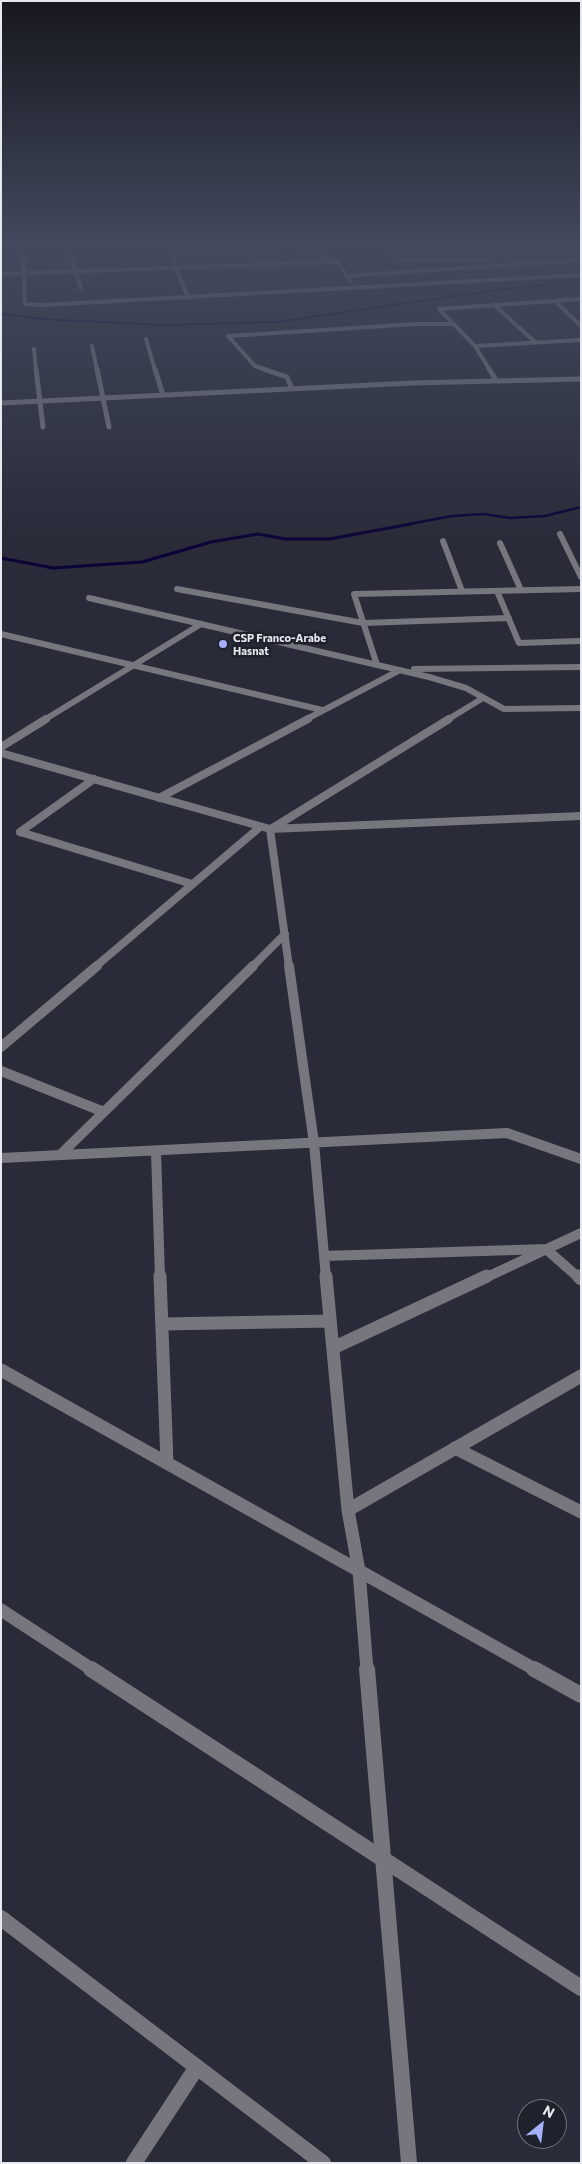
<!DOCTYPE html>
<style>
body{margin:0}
#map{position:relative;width:582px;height:2164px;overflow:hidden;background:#292b38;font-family:Commissioner,sans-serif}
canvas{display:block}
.frame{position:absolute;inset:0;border:2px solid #e7e9f1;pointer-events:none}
.north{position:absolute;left:517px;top:2099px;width:50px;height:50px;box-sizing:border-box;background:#1f212d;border:1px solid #6f717b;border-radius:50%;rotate:29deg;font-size:14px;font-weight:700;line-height:20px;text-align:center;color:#e7e9f1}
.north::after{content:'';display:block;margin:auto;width:18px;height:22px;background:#a6b1fc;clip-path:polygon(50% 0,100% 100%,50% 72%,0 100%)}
</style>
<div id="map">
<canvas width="582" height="2164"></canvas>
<div class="frame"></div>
<div class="north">N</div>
</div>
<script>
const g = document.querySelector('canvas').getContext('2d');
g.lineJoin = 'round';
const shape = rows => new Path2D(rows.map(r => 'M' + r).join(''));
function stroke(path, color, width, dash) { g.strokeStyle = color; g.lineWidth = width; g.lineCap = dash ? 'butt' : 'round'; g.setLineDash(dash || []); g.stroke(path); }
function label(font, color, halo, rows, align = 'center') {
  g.font = font + ' Commissioner,sans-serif'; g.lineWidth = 5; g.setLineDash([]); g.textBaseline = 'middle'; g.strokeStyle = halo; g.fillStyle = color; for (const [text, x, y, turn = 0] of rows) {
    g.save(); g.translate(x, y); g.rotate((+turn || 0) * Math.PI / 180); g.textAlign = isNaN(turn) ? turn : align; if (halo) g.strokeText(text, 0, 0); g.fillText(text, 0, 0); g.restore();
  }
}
stroke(shape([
 [1,314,42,319,163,325,277,322,498,290,581,281]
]), '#0a0338', 2);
stroke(shape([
 [404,525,452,516,484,514,510,518,545,516,581,507]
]), '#0a0338', 2.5);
stroke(shape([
 [1,558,53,568,142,562,211,542,258,534,285,539,329,539,411,524]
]), '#0a0338', 3);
stroke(shape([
 [23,247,25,304,43,305,581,275],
 [69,247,81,289],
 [296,247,338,262,350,281],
 [387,250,581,249],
 [396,261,490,260],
 [1,274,338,262],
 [346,276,581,260],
 [188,298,171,255,275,251,273,247],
 [555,301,581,326],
 [493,304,535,342],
 [439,309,581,299],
 [439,309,475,346,490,370],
 [228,336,417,324,454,324],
 [228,336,255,366,267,370],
 [146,339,155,370],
 [92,346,97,370],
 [475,346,581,340],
 [34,349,36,370]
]), '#76777e', 4);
stroke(shape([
 [36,369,43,427],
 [97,369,109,427],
 [155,369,163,395],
 [263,369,287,377,292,389],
 [489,369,496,380],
 [1,403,412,383,581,379]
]), '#76777e', 5);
stroke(shape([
 [560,534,581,577],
 [443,541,462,591],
 [500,543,521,590],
 [177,589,363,623,509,618],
 [497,591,519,643,581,641],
 [89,598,429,677,466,688,504,709,581,708],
 [1,634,322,710],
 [377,665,354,594,581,589],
 [414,669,581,667],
 [44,720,201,624],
 [305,720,400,670],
 [447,720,483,698]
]), '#76777e', 6);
stroke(shape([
 [1,747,46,719],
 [1,753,270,829,581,816],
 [159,798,308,719],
 [270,829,289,967],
 [271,829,449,719],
 [20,832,192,884],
 [20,832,94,779],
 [95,967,260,827],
 [252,967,285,934]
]), '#76777e', 8);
stroke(shape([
 [289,966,314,1143,326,1278],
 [1,1047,97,966],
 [1,1071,104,1112],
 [156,1151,160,1278],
 [60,1155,253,966],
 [1,1158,507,1133,581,1159],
 [324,1256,546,1249,579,1278],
 [485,1278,581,1233]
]), '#76777e', 10);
stroke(shape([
 [160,1276,167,1463],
 [326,1276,348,1510,359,1571,367,1670],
 [578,1276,581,1279],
 [162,1324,330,1321],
 [333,1348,487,1276],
 [1,1370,536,1670],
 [455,1448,581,1512],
 [348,1510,581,1376],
 [1,1610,93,1670]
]), '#76777e', 13);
stroke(shape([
 [91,1669,581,1988],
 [367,1669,409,2163],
 [534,1669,581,1695],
 [1,1918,323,2163],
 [134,2163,197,2067]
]), '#76777e', 16);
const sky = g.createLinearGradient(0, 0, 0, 550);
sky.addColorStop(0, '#17181f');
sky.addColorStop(0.45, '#434a5e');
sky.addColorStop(1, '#434a5e00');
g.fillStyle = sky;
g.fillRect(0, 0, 582, 550);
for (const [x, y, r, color] of [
 [223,644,5,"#a6b1fc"]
]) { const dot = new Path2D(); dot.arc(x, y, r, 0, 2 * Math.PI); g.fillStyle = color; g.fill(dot); stroke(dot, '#1f212d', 2); }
label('bold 11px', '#e7e9f1', '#1f212d', [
 ["CSP Franco-Arabe",233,638],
 ["Hasnat",233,651]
], 'left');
</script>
